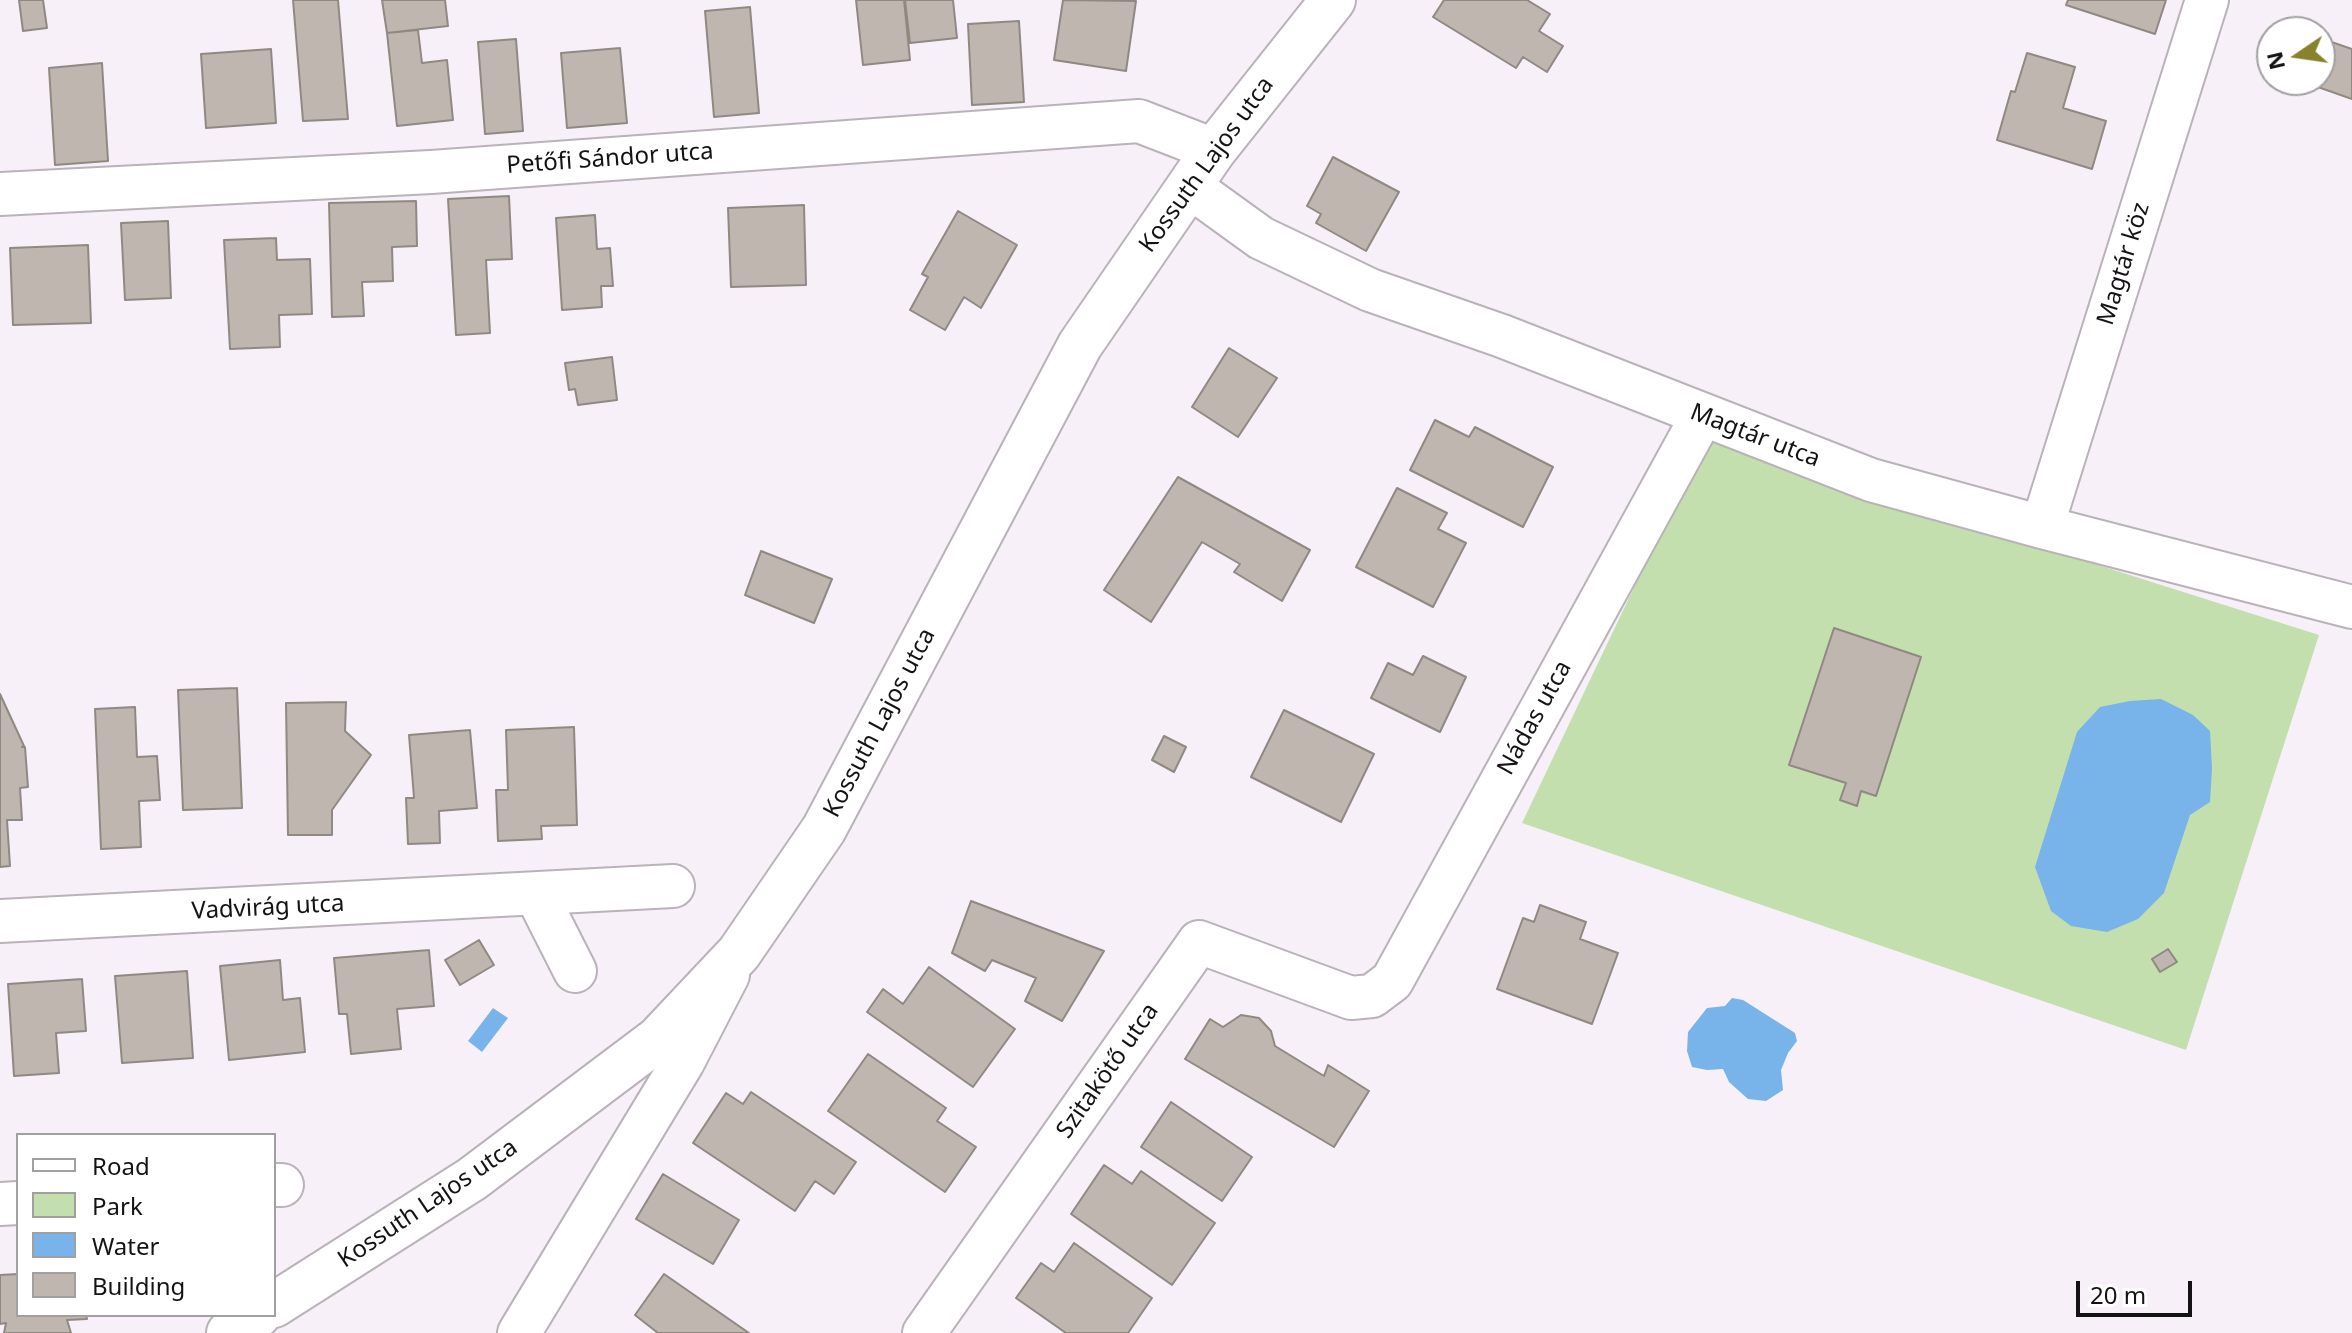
<!DOCTYPE html>
<meta charset="utf-8">
<style>
body{margin:0}
#map{position:relative;width:2352px;height:1333px;overflow:hidden;background:#f8f0f8;font-family:"Noto Sans",sans-serif}
canvas{display:block}
.legend{position:absolute;left:16px;top:1133px;width:260px;height:184px;box-sizing:border-box;background:#fff;border:2px solid #a1a0a1;margin:0;padding:10px 14px;list-style:none;font-size:24px;color:#151215}
.legend li{display:flex;align-items:center;gap:16px;height:40px}
.legend b{width:40px;border:2px solid #a1a0a1}
.north{position:absolute;left:2256px;top:16px;width:80px;height:80px;box-sizing:border-box;background:#fff;border:2px solid #a1a0a1;border-radius:50%;rotate:257deg;font-size:22px;font-weight:700;line-height:32px;text-align:center;color:#151215}
.north::after{content:'';display:block;margin:auto;width:28px;height:36px;background:#87832c;clip-path:polygon(50% 0,100% 100%,50% 72%,0 100%)}
.scale{position:absolute;left:2076px;top:1281px;width:116px;height:36px;box-sizing:border-box;border:4px solid #151215;border-top:0;padding-left:10px;font-size:24px;line-height:28px;white-space:nowrap;color:#151215;-webkit-text-stroke:6px #fff;paint-order:stroke}
</style>
<div id="map">
<canvas width="2352" height="1333"></canvas>
<ul class="legend">
<li><b style="height:10px;background:#fff"></b>Road</li>
<li><b style="height:22px;background:#c3dfad"></b>Park</li>
<li><b style="height:22px;background:#78b3ea"></b>Water</li>
<li><b style="height:22px;background:#beb6af"></b>Building</li>
</ul>
<div class="north">N</div>
<div class="scale">20 m</div>
</div>
<script>
const g = document.querySelector('canvas').getContext('2d');
g.lineJoin = 'round';
function paint(path, color) { g.fillStyle = color; g.fill(path, 'evenodd'); }
const shape = rows => new Path2D(rows.map(r => 'M' + r).join(''));
function stroke(path, color, width, dash) { g.strokeStyle = color; g.lineWidth = width; g.lineCap = dash ? 'butt' : 'round'; g.setLineDash(dash || []); g.stroke(path); }
function label(font, color, halo, rows, align = 'center') {
  g.font = font + ' "Noto Sans",sans-serif'; g.lineWidth = 6; g.setLineDash([]); g.textBaseline = 'middle'; g.strokeStyle = halo; g.fillStyle = color; for (const [text, x, y, turn = 0] of rows) {
    g.save(); g.translate(x, y); g.rotate((+turn || 0) * Math.PI / 180); g.textAlign = isNaN(turn) ? turn : align; if (halo) g.strokeText(text, 0, 0); g.fillText(text, 0, 0); g.restore();
  }
}
paint(shape([
 [1704,440,2319,635,2186,1050,1522,823]
]), '#c3dfad');
paint(shape([
 [2161,699,2193,715,2210,731,2212,768,2210,802,2190,815,2164,893,2138,919,2107,932,2071,926,2051,911,2035,867,2077,732,2100,707,2130,701],
 [1732,998,1743,1000,1795,1033,1797,1041,1788,1053,1781,1070,1783,1090,1766,1101,1748,1099,1729,1082,1723,1069,1707,1070,1692,1067,1687,1051,1688,1032,1707,1008,1725,1006],
 [493,1008,508,1018,482,1052,468,1041]
]), '#78b3ea');
const building = shape([
 [19,0,43,0,47,28,23,31,19,0],
 [293,0,338,0,348,119,303,121,293,0],
 [382,0,445,0,448,26,387,33,382,0],
 [856,0,904,0,910,60,863,65,856,0],
 [905,0,953,0,957,38,910,43,905,0],
 [1063,0,1136,1,1126,71,1054,60,1063,0],
 [1444,0,1527,0,1550,14,1539,31,1563,46,1547,72,1523,57,1516,68,1433,17,1444,0],
 [2068,0,2166,0,2155,34,2066,5,2068,0],
 [750,7,759,113,714,117,705,11,750,7],
 [1019,21,1024,102,972,105,968,24,1019,21],
 [418,30,422,63,447,60,453,120,397,126,387,33,418,30],
 [2320,38,2352,49,2352,99,2298,80,2320,80,2320,38],
 [516,39,523,131,485,134,478,42,516,39],
 [620,48,627,123,567,128,561,53,620,48],
 [271,49,276,123,206,128,201,54,271,49],
 [2027,53,2075,67,2063,108,2106,121,2092,169,1997,140,2011,91,2015,92,2027,53],
 [102,63,108,161,55,165,49,68,102,63],
 [1333,157,1399,192,1366,251,1316,223,1321,214,1307,206,1333,157],
 [509,196,512,259,486,260,490,333,456,335,448,199,509,196],
 [416,201,417,246,392,247,393,281,362,282,364,316,332,317,329,203,416,201],
 [804,205,806,285,731,287,728,208,804,205],
 [958,211,1017,245,981,308,964,297,945,330,910,310,928,277,922,274,958,211],
 [595,215,597,249,610,248,613,286,601,286,602,307,562,310,556,218,595,215],
 [168,221,171,298,125,300,121,223,168,221],
 [276,238,277,260,310,259,312,314,279,315,280,347,230,349,224,240,276,238],
 [88,245,91,323,13,325,10,248,88,245],
 [1229,348,1277,378,1238,437,1192,407,1229,348],
 [612,357,617,400,578,405,575,389,569,390,565,363,612,357],
 [1435,420,1469,437,1475,427,1553,467,1523,527,1410,470,1435,420],
 [1178,477,1310,550,1282,601,1234,572,1240,564,1202,542,1151,622,1104,590,1178,477],
 [1397,488,1447,513,1438,529,1466,543,1433,607,1356,567,1397,488],
 [761,551,832,579,814,623,745,595,761,551],
 [1834,628,1921,657,1876,796,1861,791,1857,806,1840,800,1846,783,1789,765,1834,628],
 [1423,656,1466,677,1440,732,1371,698,1388,663,1413,675,1423,656],
 [237,688,242,808,183,810,178,690,237,688],
 [0,694,24,746,22,747,25,747,28,787,20,788,22,820,7,820,10,866,0,867,0,694],
 [346,702,345,731,371,755,332,810,332,835,288,835,286,703,346,702],
 [135,707,137,757,157,756,160,800,139,801,141,847,101,849,95,709,135,707],
 [1284,710,1374,754,1341,822,1251,777,1284,710],
 [574,727,577,825,541,826,542,839,498,841,496,790,508,790,506,730,574,727],
 [470,730,477,808,439,811,440,843,408,844,406,798,414,798,409,735,470,730],
 [1164,736,1186,747,1174,772,1152,760,1164,736],
 [971,901,1104,951,1062,1021,1025,1001,1036,978,992,960,985,971,952,953,971,901],
 [1540,905,1586,922,1580,939,1618,953,1592,1024,1497,989,1523,918,1534,922,1540,905],
 [479,940,494,965,460,985,445,960,479,940],
 [2168,949,2177,962,2160,972,2152,959,2168,949],
 [429,950,434,1006,397,1009,401,1049,351,1054,347,1014,339,1014,334,958,429,950],
 [280,960,283,1000,300,998,305,1052,229,1060,220,966,280,960],
 [929,967,1015,1029,973,1087,867,1012,883,989,903,1004,929,967],
 [187,971,193,1058,122,1063,115,976,187,971],
 [82,979,86,1031,56,1033,59,1073,14,1076,8,984,82,979],
 [1241,1015,1259,1018,1271,1031,1275,1046,1324,1076,1328,1065,1369,1091,1334,1147,1185,1059,1210,1019,1223,1027,1241,1015],
 [868,1054,946,1108,937,1121,976,1147,945,1192,828,1111,868,1054],
 [751,1092,856,1162,834,1194,815,1181,795,1211,693,1143,726,1093,743,1104,751,1092],
 [1171,1102,1252,1157,1222,1201,1141,1147,1171,1102],
 [1104,1165,1132,1184,1141,1171,1215,1223,1172,1285,1071,1214,1104,1165],
 [663,1174,739,1220,713,1264,636,1219,663,1174],
 [1074,1243,1152,1298,1128,1333,1066,1333,1016,1298,1041,1263,1054,1272,1074,1243],
 [18,1274,18,1315,86,1315,87,1319,67,1320,71,1333,4,1333,6,1323,0,1324,0,1275,18,1274],
 [664,1274,749,1333,658,1333,635,1315,664,1274]
]);
paint(building, '#beb6af');
stroke(building, '#908982', 2);
const minor = shape([
 [1189,186,1261,238,1370,290,1502,336,1871,480,2042,527,2352,607],
 [0,194,431,172,1139,121,1214,150],
 [2042,527,2207,0],
 [536,894,575,971],
 [0,921,673,886],
 [274,1185,282,1185],
 [0,1204,18,1203],
 [519,1333,683,1062,728,975],
 [924,1333,1199,942,1351,998,1372,996,1392,981,1702,416]
]);
const secondary = shape([
 [274,1305,472,1179,658,1039,739,953,824,829,1080,345,1214,150,1333,0],
 [229,1333,258,1315]
]);
stroke(minor, '#bab2b9', 46);
stroke(secondary, '#bab2b9', 48);
stroke(minor, '#fff', 42);
stroke(secondary, '#fff', 44);
label('24px', '#151215', '#fff', [
 ["Petőfi Sándor utca",610,159,-4],
 ["Kossuth Lajos utca",1207,165,-54],
 ["Magtár köz",2124,264,-73],
 ["Magtár utca",1755,436,21],
 ["Nádas utca",1535,718,-61],
 ["Kossuth Lajos utca",880,723,-62],
 ["Vadvirág utca",268,908,-3],
 ["Szitakötő utca",1108,1071,-55],
 ["Kossuth Lajos utca",428,1204,-34]
]);
</script>
